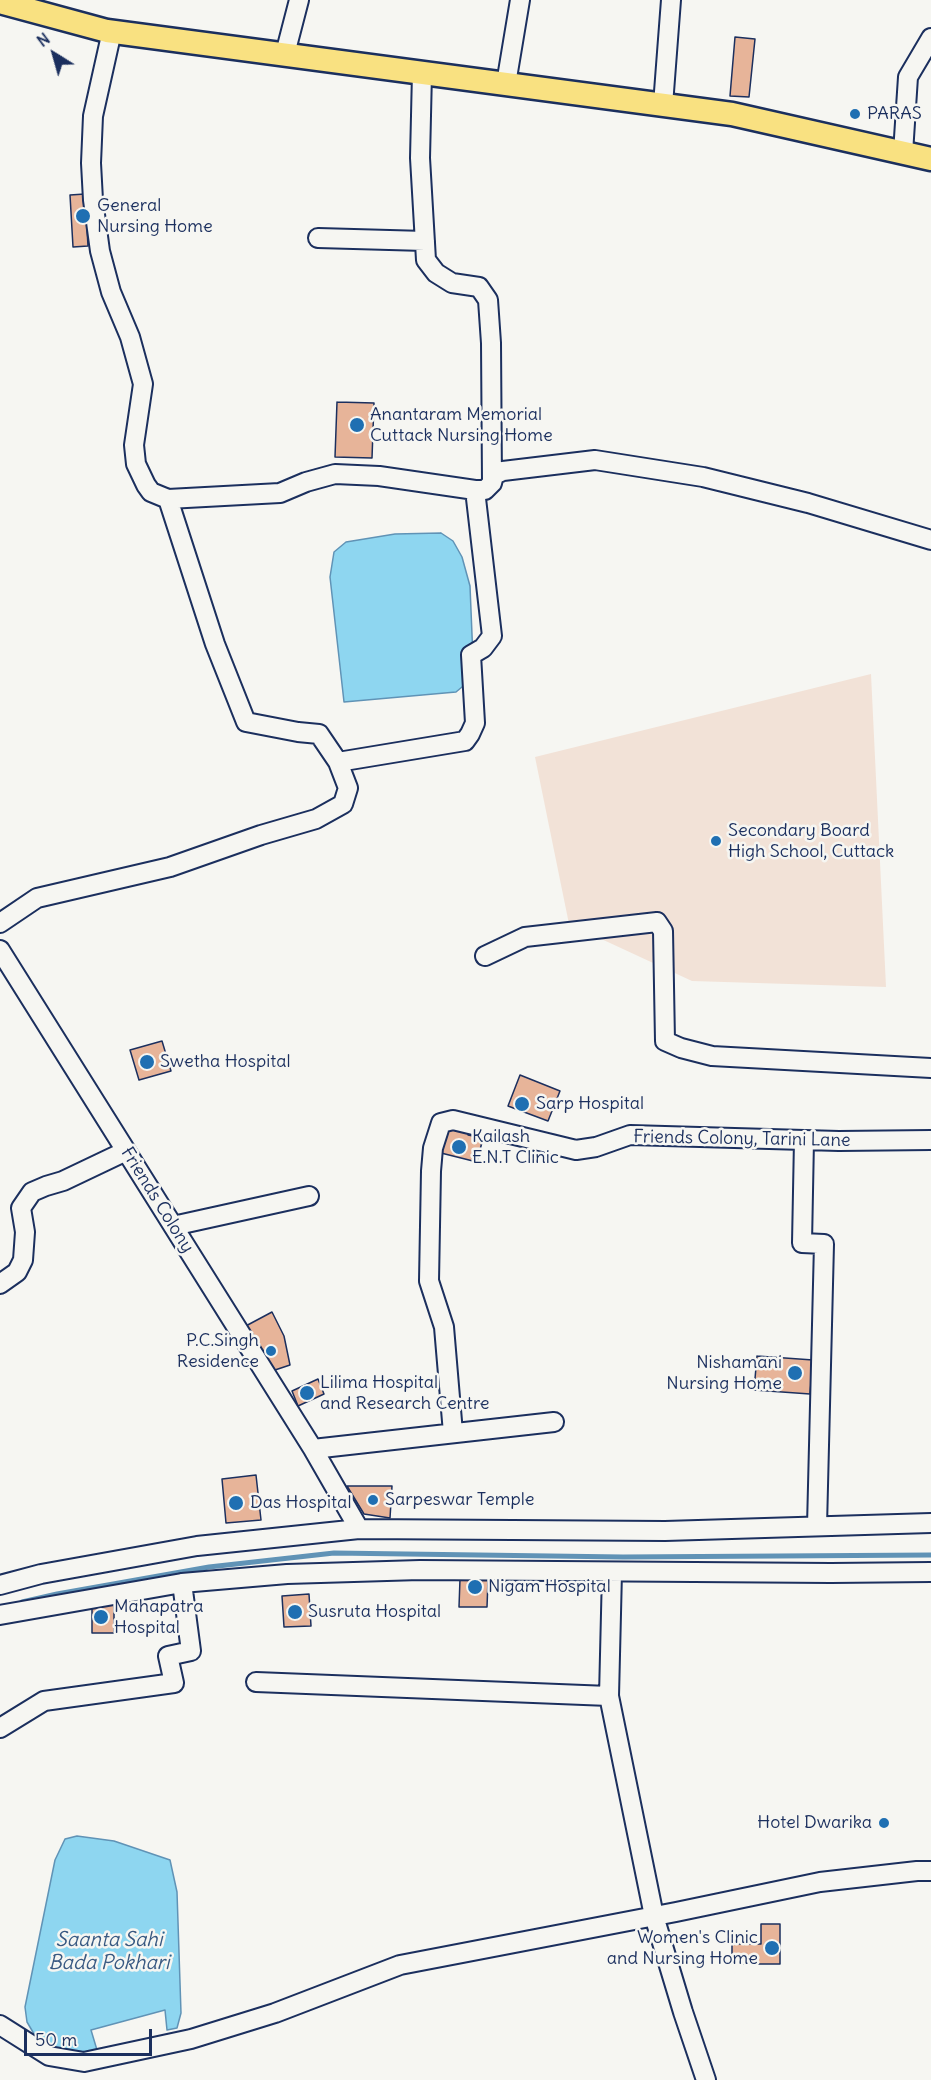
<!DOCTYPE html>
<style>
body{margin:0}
#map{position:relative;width:931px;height:2080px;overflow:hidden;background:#f6f6f2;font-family:Delius,sans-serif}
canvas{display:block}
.north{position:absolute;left:24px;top:24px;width:60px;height:60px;-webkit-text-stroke:4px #f6f6f2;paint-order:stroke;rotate:323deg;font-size:16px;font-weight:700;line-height:24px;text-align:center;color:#1b2f5e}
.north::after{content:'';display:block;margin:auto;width:21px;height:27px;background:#1b2f5e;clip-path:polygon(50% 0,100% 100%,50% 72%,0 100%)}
.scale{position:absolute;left:24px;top:2029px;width:128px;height:27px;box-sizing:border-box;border:3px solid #1b2f5e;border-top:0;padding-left:8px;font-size:18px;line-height:21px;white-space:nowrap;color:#1b2f5e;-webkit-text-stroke:4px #f6f6f2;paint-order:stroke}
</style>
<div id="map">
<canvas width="931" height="2080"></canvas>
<div class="north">N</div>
<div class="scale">50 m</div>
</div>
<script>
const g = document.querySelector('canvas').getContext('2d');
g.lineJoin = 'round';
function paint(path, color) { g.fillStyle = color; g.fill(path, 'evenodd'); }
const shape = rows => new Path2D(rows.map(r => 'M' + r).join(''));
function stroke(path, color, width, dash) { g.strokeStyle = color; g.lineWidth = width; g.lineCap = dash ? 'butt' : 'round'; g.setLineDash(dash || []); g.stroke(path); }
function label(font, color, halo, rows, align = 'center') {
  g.font = font + ' Delius,sans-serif'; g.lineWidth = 5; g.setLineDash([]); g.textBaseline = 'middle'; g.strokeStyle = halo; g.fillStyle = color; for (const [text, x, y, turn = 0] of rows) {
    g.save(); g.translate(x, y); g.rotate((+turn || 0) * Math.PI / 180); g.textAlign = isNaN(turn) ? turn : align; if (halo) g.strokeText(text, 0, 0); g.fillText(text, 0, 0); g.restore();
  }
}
paint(shape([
 [871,674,886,987,692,981,569,924,535,757]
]), '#f2e2d7');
const water = shape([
 [441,533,453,541,462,557,470,586,473,659,468,682,456,692,344,702,330,577,334,552,346,542,395,534,441,533],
 [77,1836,114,1841,170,1860,177,1892,181,2013,177,2028,167,2030,165,2010,91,2030,97,2050,84,2054,49,2048,37,2039,27,2022,25,2007,55,1860,65,1839,77,1836]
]);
paint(water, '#8ed6f0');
stroke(water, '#6093b6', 1.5);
stroke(shape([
 [22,1602,57,1594,209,1567,334,1553,623,1557,931,1555]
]), '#6093b6', 5);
const building = shape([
 [735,37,755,39,749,97,730,96,735,37],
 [85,194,88,246,73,247,70,195,85,194],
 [337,402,374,403,372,458,335,457,337,402],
 [162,1041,171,1071,139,1080,130,1050,162,1041],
 [520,1075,560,1091,548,1121,508,1106,520,1075],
 [448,1125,469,1130,468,1135,483,1138,477,1162,441,1153,448,1125],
 [272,1312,284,1336,290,1365,269,1372,242,1328,272,1312],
 [757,1356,813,1360,810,1394,754,1390,757,1356],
 [318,1379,324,1394,298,1406,292,1391,318,1379],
 [256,1475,261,1520,226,1523,222,1479,256,1475],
 [347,1486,392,1486,390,1518,364,1514,347,1486],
 [460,1579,488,1580,487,1607,459,1607,460,1579],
 [309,1594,311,1626,284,1627,282,1596,309,1594],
 [92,1603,114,1603,114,1633,92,1633,92,1603],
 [761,1924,780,1924,780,1964,732,1964,732,1944,761,1944,761,1924]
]);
paint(building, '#e7b499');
stroke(building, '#1b2f5e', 1.5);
const minor = shape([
 [112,31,93,116,91,163,93,200,100,251,111,292,130,337,143,384,134,445,136,464,146,485,151,492,168,499,280,493,306,482,335,474,379,476,475,490,485,490,492,483,494,475,503,471,595,460,703,477,808,503,931,540],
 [285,54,299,0],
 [422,73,420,158,426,260,436,273,452,283,479,287,488,300,491,343,492,483],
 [506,84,520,0],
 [663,105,671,0],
 [903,153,908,77,931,38],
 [318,238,425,241],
 [338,762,465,741,470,734,475,723,471,655,483,648,492,636,475,490],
 [0,923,37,898,170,867,261,835,316,819,343,804,348,788,338,762,319,734,298,732,246,722,215,644,168,499],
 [0,950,313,1449,359,1529],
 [485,956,525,937,657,922,663,931,665,1041,681,1048,712,1056,931,1068],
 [804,1140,802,1243,824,1244,817,1526],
 [173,1226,309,1196],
 [0,1284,17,1272,23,1260,25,1232,21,1208,32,1192,46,1186,63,1181,126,1151],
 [453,1433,444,1327,429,1281,431,1171,433,1148,441,1123,453,1120,576,1150,596,1147,630,1135,839,1141,931,1140],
 [313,1449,554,1422],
 [612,1572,609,1696,654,1916,683,2012,706,2080],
 [0,1585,41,1574,197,1546,359,1529,665,1531,931,1523],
 [0,1615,182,1583,287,1574,420,1570,831,1573,931,1572],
 [256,1682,609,1696],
 [0,1728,44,1701,174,1683,168,1656,191,1651,182,1583],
 [0,2025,49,2056,84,2062,191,2039,275,2013,400,1965,676,1912,820,1882,917,1871,931,1871]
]);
const major = shape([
 [0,2,107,31,732,114,931,159]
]);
stroke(minor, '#1b2f5e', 22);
stroke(major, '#1b2f5e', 27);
stroke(minor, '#f6f6f2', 18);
stroke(major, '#f9e181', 22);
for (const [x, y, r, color] of [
 [855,114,6,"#1f6fb2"],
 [83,216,8,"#1f6fb2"],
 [357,425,8,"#1f6fb2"],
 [716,841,6,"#1f6fb2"],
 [147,1062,8,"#1f6fb2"],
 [522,1104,8,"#1f6fb2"],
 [459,1147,8,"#1f6fb2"],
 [271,1351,6,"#1f6fb2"],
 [795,1373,8,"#1f6fb2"],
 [307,1393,8,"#1f6fb2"],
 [373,1500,6,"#1f6fb2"],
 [236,1503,8,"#1f6fb2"],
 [475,1587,8,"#1f6fb2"],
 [295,1612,8,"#1f6fb2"],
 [101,1617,8,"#1f6fb2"],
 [884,1823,6,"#1f6fb2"],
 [772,1948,8,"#1f6fb2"]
]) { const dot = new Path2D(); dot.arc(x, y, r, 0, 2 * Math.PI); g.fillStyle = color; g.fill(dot); stroke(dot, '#f6f6f2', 2); }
label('18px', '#1b2f5e', '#f6f6f2', [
 ["PARAS",867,114],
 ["General",97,206],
 ["Nursing Home",97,227],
 ["Anantaram Memorial",370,415],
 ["Cuttack Nursing Home",370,436],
 ["Secondary Board",728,831],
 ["High School, Cuttack",728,852],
 ["Swetha Hospital",160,1062],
 ["Sarp Hospital",536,1104],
 ["Kailash",472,1137],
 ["E.N.T Clinic",472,1158],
 ["P.C.Singh",259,1341,"right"],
 ["Residence",259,1362,"right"],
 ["Nishamani",782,1363,"right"],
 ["Nursing Home",782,1384,"right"],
 ["Lilima Hospital",320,1383],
 ["and Research Centre",320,1404],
 ["Sarpeswar Temple",385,1500],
 ["Das Hospital",250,1503],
 ["Nigam Hospital",488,1587],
 ["Mahapatra",114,1607],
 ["Hospital",114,1628],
 ["Susruta Hospital",308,1612],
 ["Hotel Dwarika",872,1823,"right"],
 ["Women's Clinic",758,1938,"right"],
 ["and Nursing Home",758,1959,"right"]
], 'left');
label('18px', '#1b2f5e', '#f6f6f2', [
 ["Friends Colony, Tarini Lane",742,1139,1],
 ["Friends Colony",157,1200,58]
]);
label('italic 20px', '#385982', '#f6f6f2', [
 ["Saanta Sahi",109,1940],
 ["Bada Pokhari",109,1963]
]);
</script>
